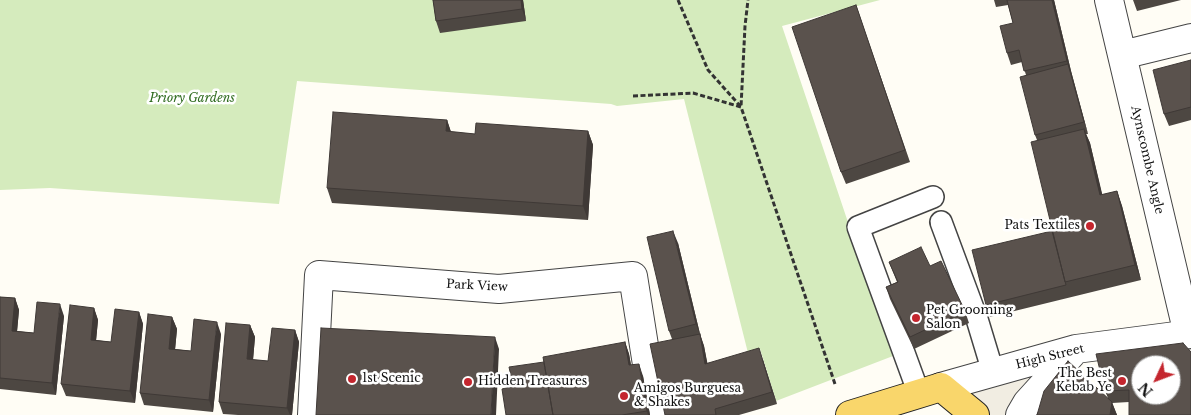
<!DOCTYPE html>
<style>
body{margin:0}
#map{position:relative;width:1191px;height:415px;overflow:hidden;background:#fffdf5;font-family:"Libre Baskerville",serif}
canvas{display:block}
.north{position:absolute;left:1131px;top:355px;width:50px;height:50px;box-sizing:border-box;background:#fff;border:1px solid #a0a0a0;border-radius:50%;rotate:227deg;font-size:14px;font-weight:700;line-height:20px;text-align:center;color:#111}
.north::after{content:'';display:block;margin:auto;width:18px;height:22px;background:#c4262e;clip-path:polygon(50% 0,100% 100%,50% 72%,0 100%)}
</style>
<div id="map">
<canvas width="1191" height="415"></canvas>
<div class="north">N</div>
</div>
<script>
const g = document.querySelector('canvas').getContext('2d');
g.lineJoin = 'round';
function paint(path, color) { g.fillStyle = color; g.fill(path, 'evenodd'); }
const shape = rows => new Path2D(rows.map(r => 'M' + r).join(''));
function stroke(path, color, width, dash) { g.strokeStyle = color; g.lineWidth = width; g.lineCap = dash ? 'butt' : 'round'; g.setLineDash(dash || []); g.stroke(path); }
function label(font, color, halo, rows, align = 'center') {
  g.font = font + ' "Libre Baskerville",serif'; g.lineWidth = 5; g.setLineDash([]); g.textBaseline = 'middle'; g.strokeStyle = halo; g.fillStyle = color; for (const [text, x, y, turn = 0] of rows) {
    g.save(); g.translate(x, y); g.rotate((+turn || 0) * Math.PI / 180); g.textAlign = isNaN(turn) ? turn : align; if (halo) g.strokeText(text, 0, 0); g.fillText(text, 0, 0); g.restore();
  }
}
paint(shape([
 [0,0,880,0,782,26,893,356,776,401,760,349,748,353,684,99,617,106,611,104,297,81,279,204,50,188,0,190]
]), '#d5ebbd');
paint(shape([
 [1074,350,1020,415,976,415,942,387]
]), '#f1ede2');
const service = shape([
 [941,222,977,319,993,372],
 [919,394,858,227,933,197]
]);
const minor = shape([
 [1109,0,1122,55],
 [1188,334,1122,55,1191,38],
 [312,415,319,275,499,289,633,276,655,415]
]);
const tertiary = shape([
 [941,387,1076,349,1191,334],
 [1020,415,1027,403,1076,349]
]);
const primary = shape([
 [850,415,941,387,975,415]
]);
stroke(service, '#444', 24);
stroke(minor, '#444', 30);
stroke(tertiary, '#444', 30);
stroke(primary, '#222', 30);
stroke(shape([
 [678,0,708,70,741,107,745,26,748,0],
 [633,96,693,93,741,107,835,384]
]), '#333', 3, [5, 2.5]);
stroke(service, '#fff', 21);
stroke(minor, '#fff', 28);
stroke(tertiary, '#fff', 28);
stroke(primary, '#f9d66b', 28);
paint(shape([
 [433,0,523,0,526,21,440,33,436,21],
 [994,0,1054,0,1071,71,1088,134,1086,134,1090,143,1102,195,1117,191,1122,206,1141,280,990,317,986,305,1052,231,1037,140,1035,135,1026,75,1022,62,1011,65,1007,53,1013,23,1008,5,996,7],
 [1133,0,1181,0,1137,11],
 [856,5,910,162,846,184,841,172],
 [1191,60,1191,120,1169,126,1164,114],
 [447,120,451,132,475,134,588,131,593,145,588,220,332,203,327,188],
 [678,243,700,334,704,346,707,363,763,360,777,404,739,415,665,415,672,339,669,331],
 [889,262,930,266,965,311,969,323,914,349,890,299,886,287,897,282],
 [0,297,15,298,19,310,17,331,34,333,64,316,56,395,0,389],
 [94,308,98,320,96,340,111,342,139,312,143,324,135,403,66,396,61,384],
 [172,317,177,329,175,349,191,351,221,334,213,412,144,405,140,393],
 [250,325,255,337,253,360,268,361,295,330,299,342,292,415,238,415,223,414,219,402],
 [625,342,629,354,631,365,643,376,650,415,506,415,513,386],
 [1183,343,1129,402,1112,403,1117,415,1037,415,1108,398,1105,391]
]), '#4d4742');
paint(shape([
 [521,0,523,0,526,21,522,9],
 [1052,0,1054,0,1071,71,1088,134,1084,122,1067,61],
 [447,120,452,135,446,131],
 [1084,129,1090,143,1106,210,1100,195],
 [588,131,593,145,588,220,583,206],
 [1117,191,1122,206,1141,280,1135,265],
 [673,231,678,243,700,334,704,346,710,376,705,364,700,335,696,324],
 [15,298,19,310,16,343,12,331],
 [60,304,64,316,56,395,52,383],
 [94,308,98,320,95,352,91,340],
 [139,312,143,324,135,403,130,391],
 [172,317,177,329,174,361,169,349],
 [217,322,221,334,213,412,209,400],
 [250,325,255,337,252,371,247,359],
 [295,330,299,342,292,415,290,415,287,408],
 [495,337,499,349,496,415,491,415],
 [625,342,629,354,633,377,629,365],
 [759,348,763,360,777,404,772,392],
 [639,364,643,376,650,415,648,415,647,411],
 [1112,402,1117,415,1110,415]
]), '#3f3936');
const building = shape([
 [433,0,521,0,522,9,436,21,433,0],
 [1007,0,1052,0,1067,61,1024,71,1019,50,1007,53,1000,26,1013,23,1007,0],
 [856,5,905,150,841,172,792,27,856,5],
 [1191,60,1191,107,1164,114,1153,70,1191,60],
 [1068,64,1084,122,1035,135,1020,77,1068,64],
 [333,112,447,120,446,131,475,134,476,123,588,131,583,206,327,188,333,112],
 [1084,129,1100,195,1117,191,1135,265,1065,282,1031,142,1084,129],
 [673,231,696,324,669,331,647,237,673,231],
 [1052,231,1066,285,986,305,972,250,1052,231],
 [921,247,930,266,941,261,965,311,910,337,886,287,898,282,889,262,921,247],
 [0,297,15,298,12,331,34,333,37,302,60,304,52,383,0,378,0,297],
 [70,305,94,308,91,340,111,342,115,309,139,312,130,391,61,384,70,305],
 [148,314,172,317,169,349,191,351,194,319,217,322,209,400,140,393,148,314],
 [226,323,250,325,247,359,268,361,272,328,295,330,287,408,219,402,226,323],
 [321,328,495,337,491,415,316,415,321,328],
 [700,334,705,364,759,348,772,392,715,409,716,415,665,415,650,344,700,334],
 [625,342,629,365,639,364,647,411,622,415,553,415,543,357,625,342],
 [1183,343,1191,352,1191,415,1129,415,1129,390,1105,391,1096,354,1183,343],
 [1141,365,1171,365,1171,395,1141,395,1141,365],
 [1068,361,1112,402,1110,415,1037,415,1044,391,1068,361],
 [544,362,553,415,506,415,502,389,513,386,509,367,544,362]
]);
paint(building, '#5a524d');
stroke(building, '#3f3936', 1);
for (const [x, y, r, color] of [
 [1090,226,5,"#c4262e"],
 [916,318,5,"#c4262e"],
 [352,379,5,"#c4262e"],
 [1122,381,5,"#c4262e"],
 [468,382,5,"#c4262e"],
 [624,396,5,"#c4262e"]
]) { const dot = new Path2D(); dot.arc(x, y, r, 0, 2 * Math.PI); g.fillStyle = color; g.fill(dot); stroke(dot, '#fff', 2); }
label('italic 12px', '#2f6b1f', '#fff', [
 ["Priory Gardens",192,99]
]);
label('12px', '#111', '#fff', [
 ["Aynscombe Angle",1147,160,77],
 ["Park View",477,286,3],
 ["High Street",1050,357,-14]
]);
label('12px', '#111', '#fff', [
 ["Pats Textiles",1080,226,"right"],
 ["Pet Grooming",926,311],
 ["Salon",926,325],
 ["The Best",1112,374,"right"],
 ["Kebab Ye",1112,388,"right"],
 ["1st Scenic",362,379],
 ["Hidden Treasures",478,382],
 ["Amigos Burguesa",634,389],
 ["& Shakes",634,403]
], 'left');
</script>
